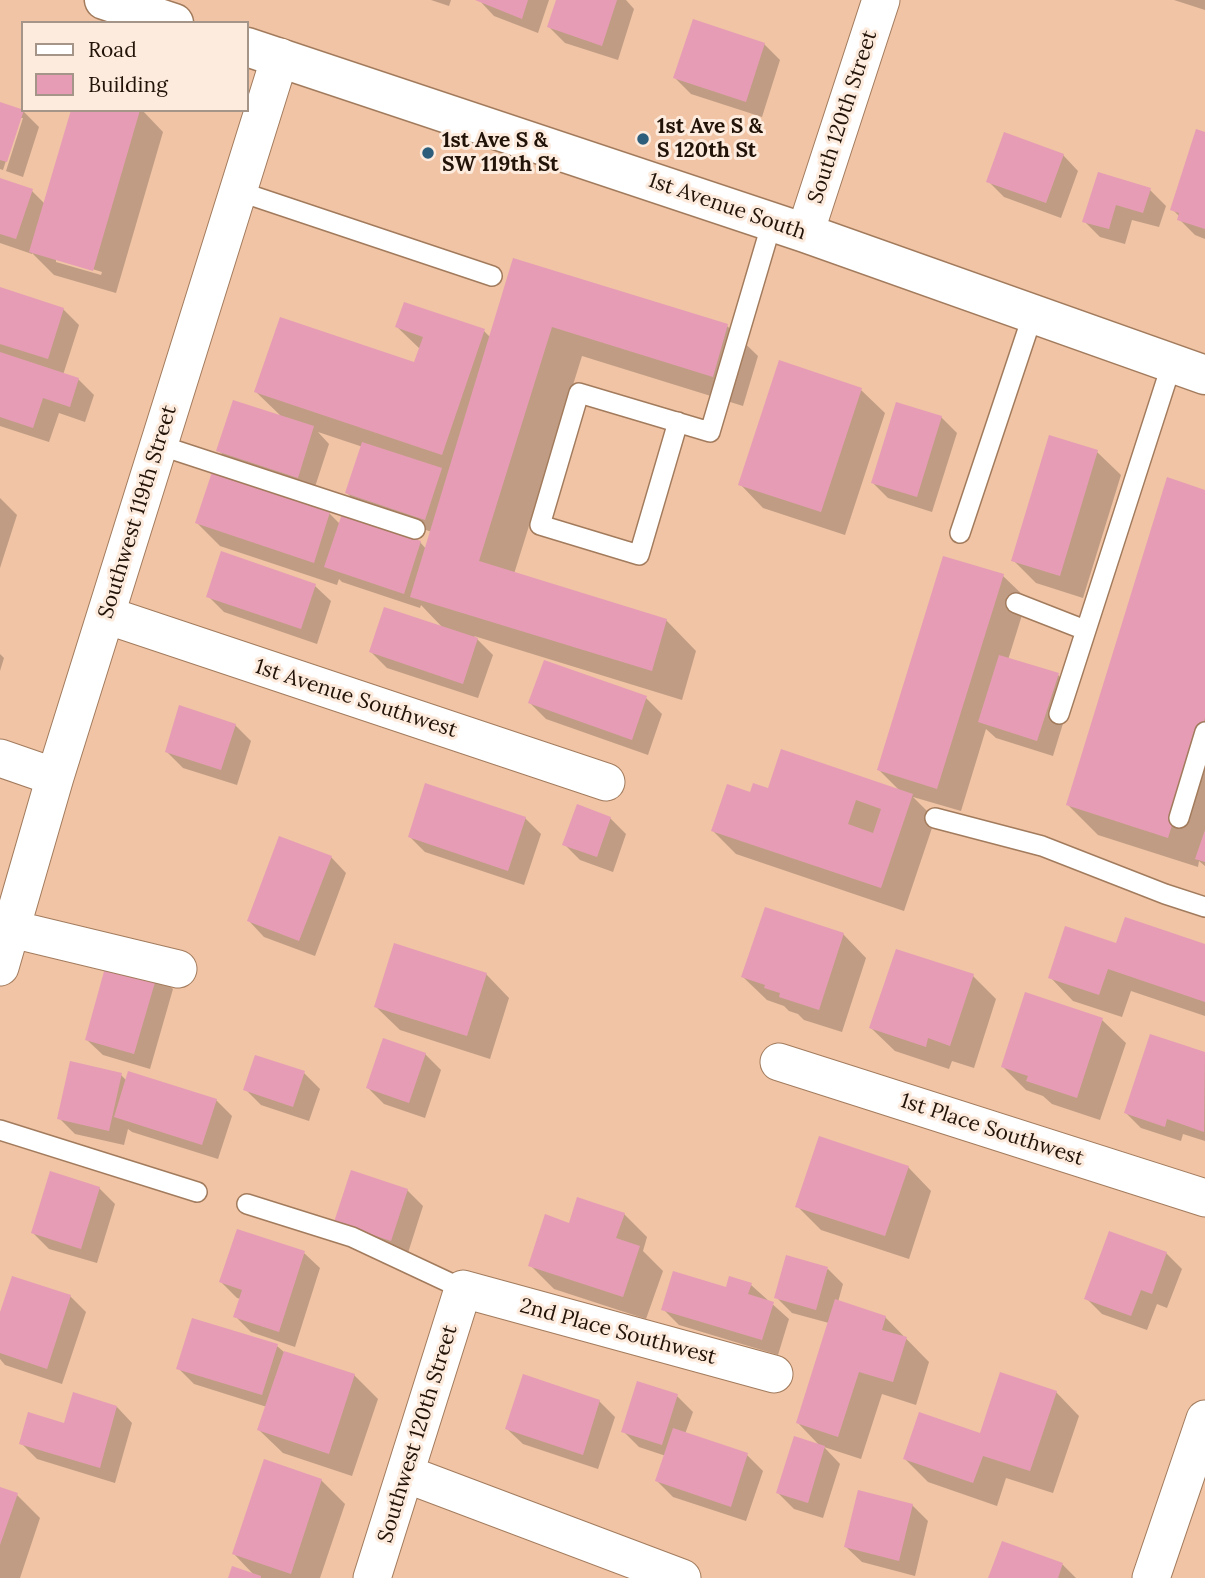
<!DOCTYPE html>
<style>
body{margin:0}
#map{position:relative;width:1205px;height:1578px;overflow:hidden;background:#f0c4a5;font-family:Lora,serif}
canvas{display:block}
.legend{position:absolute;left:21px;top:21px;width:228px;height:91px;box-sizing:border-box;background:#fdebde;border:2px solid #a59588;margin:0;padding:9px 12px;list-style:none;font-size:21px;color:#221308}
.legend li{display:flex;align-items:center;gap:14px;height:35px}
.legend b{width:35px;border:2px solid #a59588}
</style>
<div id="map">
<canvas width="1205" height="1578"></canvas>
<ul class="legend">
<li><b style="height:9px;background:#fff"></b>Road</li>
<li><b style="height:19px;background:#e69cb5"></b>Building</li>
</ul>
</div>
<script>
const g = document.querySelector('canvas').getContext('2d');
g.lineJoin = 'round';
function paint(path, color) { g.fillStyle = color; g.fill(path, 'evenodd'); }
const shape = rows => new Path2D(rows.map(r => 'M' + r).join(''));
function stroke(path, color, width, dash) { g.strokeStyle = color; g.lineWidth = width; g.lineCap = dash ? 'butt' : 'round'; g.setLineDash(dash || []); g.stroke(path); }
function label(font, color, halo, rows, align = 'center') {
  g.font = font + ' Lora,serif'; g.lineWidth = 6; g.setLineDash([]); g.textBaseline = 'middle'; g.strokeStyle = halo; g.fillStyle = color; for (const [text, x, y, turn = 0] of rows) {
    g.save(); g.translate(x, y); g.rotate((+turn || 0) * Math.PI / 180); g.textAlign = isNaN(turn) ? turn : align; if (halo) g.strokeText(text, 0, 0); g.fillText(text, 0, 0); g.restore();
  }
}
paint(shape([
 [431,0,451,0,449,6],
 [479,0,549,0,538,33,494,16],
 [558,0,626,0,634,9,618,60,565,43,549,27],
 [1174,0,1205,0,1205,10],
 [764,44,780,60,762,117,691,94,675,78],
 [0,104,23,111,39,127,23,177,0,169],
 [20,118,23,118,6,171,3,170],
 [73,110,142,110,163,132,116,293,54,275,32,253,32,254,0,243,0,180,32,191,45,204],
 [56,258,102,272,101,275,56,262],
 [1205,134,1205,239,1195,235,1179,219,1180,217,1172,209],
 [1063,155,1078,171,1061,218,1004,197,988,181],
 [1099,174,1150,190,1166,206,1159,227,1132,220,1125,244,1100,237,1084,221],
 [515,260,727,326,758,356,743,406,582,356,514,574,666,620,696,651,682,700,474,636,493,655,478,698,387,668,371,652,444,629,421,605,420,608,342,582,339,579,337,585,220,546,197,523,329,513,340,524,420,542,426,549,432,532,363,509,347,493,363,447,318,432,329,444,313,493,234,466,218,450,283,418,256,392,415,364,420,349,397,327,484,331,491,338],
 [0,289,63,309,79,325,63,375,78,379,94,395,85,422,59,413,49,442,0,426],
 [861,390,885,413,845,535,763,508,740,484],
 [941,417,957,433,932,512,888,498,873,483],
 [1097,452,1121,475,1083,598,1036,583,1013,560],
 [1205,492,1205,866,1199,861,1198,867,1098,835,1068,805],
 [0,498,17,515,0,568],
 [222,553,315,586,331,601,317,644,224,612,208,596],
 [1003,576,1027,599,1008,660,1058,675,1073,691,1053,756,996,738,986,729,961,811,913,797,935,819,904,911,736,854,713,831,752,794,769,790,900,791,879,770],
 [0,654,4,658,0,671],
 [646,698,662,714,648,755,546,719,530,703],
 [235,725,251,741,237,785,183,768,167,752],
 [525,818,541,834,524,885,425,852,410,837],
 [610,818,626,834,613,872,580,860,564,844],
 [331,857,346,873,315,956,264,937,249,921],
 [843,934,866,958,842,1032,804,1020,798,1014,789,1011,784,1006,767,1000,743,977],
 [1117,945,1205,945,1205,1016,1131,991,1122,1017,1073,1001,1050,977],
 [157,973,173,989,150,1069,103,1055,87,1040],
 [486,974,509,998,490,1059,400,1030,376,1007],
 [973,976,996,999,974,1068,952,1061,949,1069,895,1051,871,1028],
 [1102,1020,1126,1043,1100,1120,1052,1104,1043,1096,1026,1090,1003,1067],
 [1151,1036,1205,1054,1205,1141,1183,1134,1181,1141,1141,1128,1126,1113],
 [425,1054,441,1070,425,1118,384,1104,368,1088],
 [304,1073,320,1089,309,1121,261,1105,245,1089],
 [121,1075,127,1081,216,1100,232,1116,218,1159,132,1132,128,1129,124,1145,75,1134,59,1118],
 [908,1167,931,1191,909,1259,821,1230,797,1206],
 [99,1188,115,1204,97,1263,49,1249,33,1233],
 [407,1190,423,1206,407,1256,336,1222],
 [624,1214,647,1237,643,1251,663,1271,646,1319,554,1289,530,1265,570,1225],
 [304,1253,320,1268,295,1347,251,1332,235,1316,241,1299,237,1298,221,1282],
 [1166,1253,1182,1269,1167,1308,1157,1304,1147,1330,1102,1314,1086,1298],
 [828,1269,843,1284,838,1302,885,1317,929,1362,916,1405,882,1394,861,1459,824,1447,840,1464,823,1518,794,1509,778,1493,821,1447,798,1423,829,1323,792,1313,776,1297],
 [751,1285,789,1319,778,1355,679,1325,663,1309,727,1289],
 [70,1296,86,1312,62,1384,5,1365,0,1359,0,1317],
 [277,1346,284,1352,354,1375,378,1399,352,1476,283,1453,259,1430,267,1407,194,1384,178,1368],
 [1056,1392,1079,1416,1053,1493,1006,1478,997,1506,928,1482,905,1459,981,1435],
 [677,1396,693,1412,685,1434,747,1455,763,1471,746,1521,673,1497,657,1481,666,1456,639,1447,623,1431],
 [599,1401,615,1417,598,1469,523,1444,507,1429],
 [117,1407,132,1423,115,1483,37,1459,21,1443,65,1425],
 [321,1480,345,1504,320,1578,230,1578,255,1576,234,1554],
 [0,1489,17,1495,40,1518,20,1578,0,1578],
 [912,1505,928,1521,915,1576,862,1562,846,1547],
 [1003,1543,1063,1565,1076,1578,990,1578]
]), '#0003');
paint(shape([
 [475,0,528,0,522,19],
 [556,0,617,0,602,46,547,27],
 [693,19,765,43,746,102,673,78],
 [0,102,24,110,7,162,0,160],
 [71,110,140,110,93,271,29,252],
 [1196,129,1205,132,1205,229,1177,220,1179,213,1170,210],
 [1004,132,1064,154,1046,203,986,182],
 [1098,172,1151,188,1143,213,1116,205,1109,229,1082,222],
 [0,178,33,189,16,239,0,234],
 [513,258,728,324,713,377,552,327,479,561,667,619,652,671,410,597],
 [0,287,64,308,48,359,0,344],
 [404,302,485,329,442,455,254,392,280,317,414,362,423,337,395,327],
 [0,352,79,378,70,407,43,398,33,428,0,417],
 [779,360,862,388,821,512,738,485],
 [233,400,314,426,298,478,216,451],
 [896,402,942,416,917,497,871,483],
 [1049,435,1098,450,1060,576,1011,561],
 [362,442,442,468,425,520,345,493],
 [212,472,330,512,314,563,195,523],
 [1167,477,1205,490,1205,718,1168,838,1066,805],
 [342,514,421,541,404,594,324,567],
 [221,551,316,584,301,629,206,597],
 [943,556,1004,574,937,789,877,770],
 [384,607,478,638,463,684,369,652],
 [999,655,1059,673,1037,741,978,722],
 [544,660,647,696,632,740,528,703],
 [179,705,236,724,221,770,165,752],
 [781,749,913,794,881,888,711,831,727,784,750,792,753,783,768,788],
 [856,800,881,809,873,833,848,824],
 [425,783,526,817,508,871,408,837],
 [577,804,611,817,597,857,562,845],
 [1205,830,1205,862,1195,859],
 [279,836,332,856,299,941,247,921],
 [765,907,844,933,819,1010,779,997,780,993,764,988,765,985,741,977],
 [1125,917,1205,944,1205,1002,1108,969,1099,995,1048,978,1065,926,1116,943],
 [394,943,487,973,467,1036,374,1007],
 [896,949,974,974,950,1046,928,1038,926,1047,869,1028],
 [108,957,158,972,134,1054,85,1040],
 [1025,992,1103,1018,1077,1098,1026,1081,1028,1076,1001,1067],
 [1150,1034,1205,1052,1204,1132,1167,1119,1165,1127,1124,1113],
 [383,1038,426,1053,409,1103,366,1088],
 [255,1055,305,1071,293,1107,243,1090],
 [70,1061,122,1073,109,1131,57,1119],
 [128,1071,217,1099,202,1145,114,1117],
 [819,1136,909,1166,885,1236,795,1207],
 [351,1170,408,1189,391,1241,334,1222],
 [50,1171,100,1187,81,1249,31,1233],
 [577,1197,625,1213,616,1238,640,1246,623,1297,528,1266,545,1214,569,1223],
 [237,1229,305,1251,279,1332,233,1317,242,1290,219,1282],
 [1109,1231,1167,1252,1152,1294,1141,1290,1131,1316,1084,1299],
 [786,1255,828,1267,816,1310,774,1298],
 [673,1271,726,1287,729,1276,752,1283,748,1294,774,1302,762,1340,661,1310],
 [12,1276,71,1295,47,1369,0,1353,0,1312],
 [835,1299,886,1316,882,1330,907,1337,893,1382,859,1372,838,1437,796,1423],
 [192,1318,278,1344,262,1395,176,1369],
 [284,1351,355,1374,329,1454,257,1430],
 [1000,1372,1057,1391,1030,1471,983,1456,973,1483,903,1459,919,1412,980,1433],
 [523,1374,600,1400,583,1455,505,1429],
 [637,1381,678,1394,662,1445,621,1432],
 [73,1392,117,1406,100,1468,19,1444,28,1412,64,1423],
 [673,1428,748,1453,731,1507,655,1481],
 [794,1436,825,1446,808,1503,776,1493],
 [264,1459,322,1479,291,1574,232,1554],
 [0,1487,18,1493,0,1545],
 [858,1490,913,1504,899,1561,844,1547],
 [1002,1541,1063,1563,1058,1578,988,1578],
 [232,1566,261,1576,261,1578,228,1578]
]), '#e69cb5');
const service = shape([
 [238,191,492,276],
 [678,422,639,555,540,525,579,393,710,432,772,222],
 [159,445,415,529],
 [960,533,1033,314],
 [1016,603,1085,630],
 [1059,714,1172,363],
 [935,818,1042,846,1165,894,1205,907],
 [1179,818,1205,732],
 [0,1130,197,1192],
 [247,1204,352,1237,463,1289]
]);
const minor = shape([
 [805,233,881,0],
 [106,615,606,782],
 [0,758,55,777],
 [12,929,178,969],
 [0,967,55,777,280,57],
 [779,1062,1205,1198],
 [406,1474,682,1578],
 [372,1578,463,1289,774,1374],
 [1151,1578,1205,1419]
]);
const secondary = shape([
 [104,0,174,23],
 [247,47,805,233,1205,375]
]);
stroke(service, '#a27b5d', 22);
stroke(minor, '#a27b5d', 39);
stroke(secondary, '#a27b5d', 41);
stroke(service, '#fff', 19);
stroke(minor, '#fff', 37);
stroke(secondary, '#fff', 38);
for (const [x, y, r, color] of [
 [643,139,7,"#2c5d7b"],
 [428,153,7,"#2c5d7b"]
]) { const dot = new Path2D(); dot.arc(x, y, r, 0, 2 * Math.PI); g.fillStyle = color; g.fill(dot); stroke(dot, '#fdebde', 2.5); }
label('21px', '#221308', '#fdebde', [
 ["South 120th Street",843,117,-72],
 ["1st Avenue South",727,207,19],
 ["Southwest 119th Street",138,512,-73],
 ["1st Avenue Southwest",356,699,18],
 ["1st Place Southwest",992,1130,18],
 ["2nd Place Southwest",618,1332,15],
 ["Southwest 120th Street",418,1434,-73]
]);
label('bold 21px', '#221308', '#fdebde', [
 ["1st Ave S &",657,127],
 ["S 120th St",657,151],
 ["1st Ave S &",442,141],
 ["SW 119th St",442,165]
], 'left');
</script>
